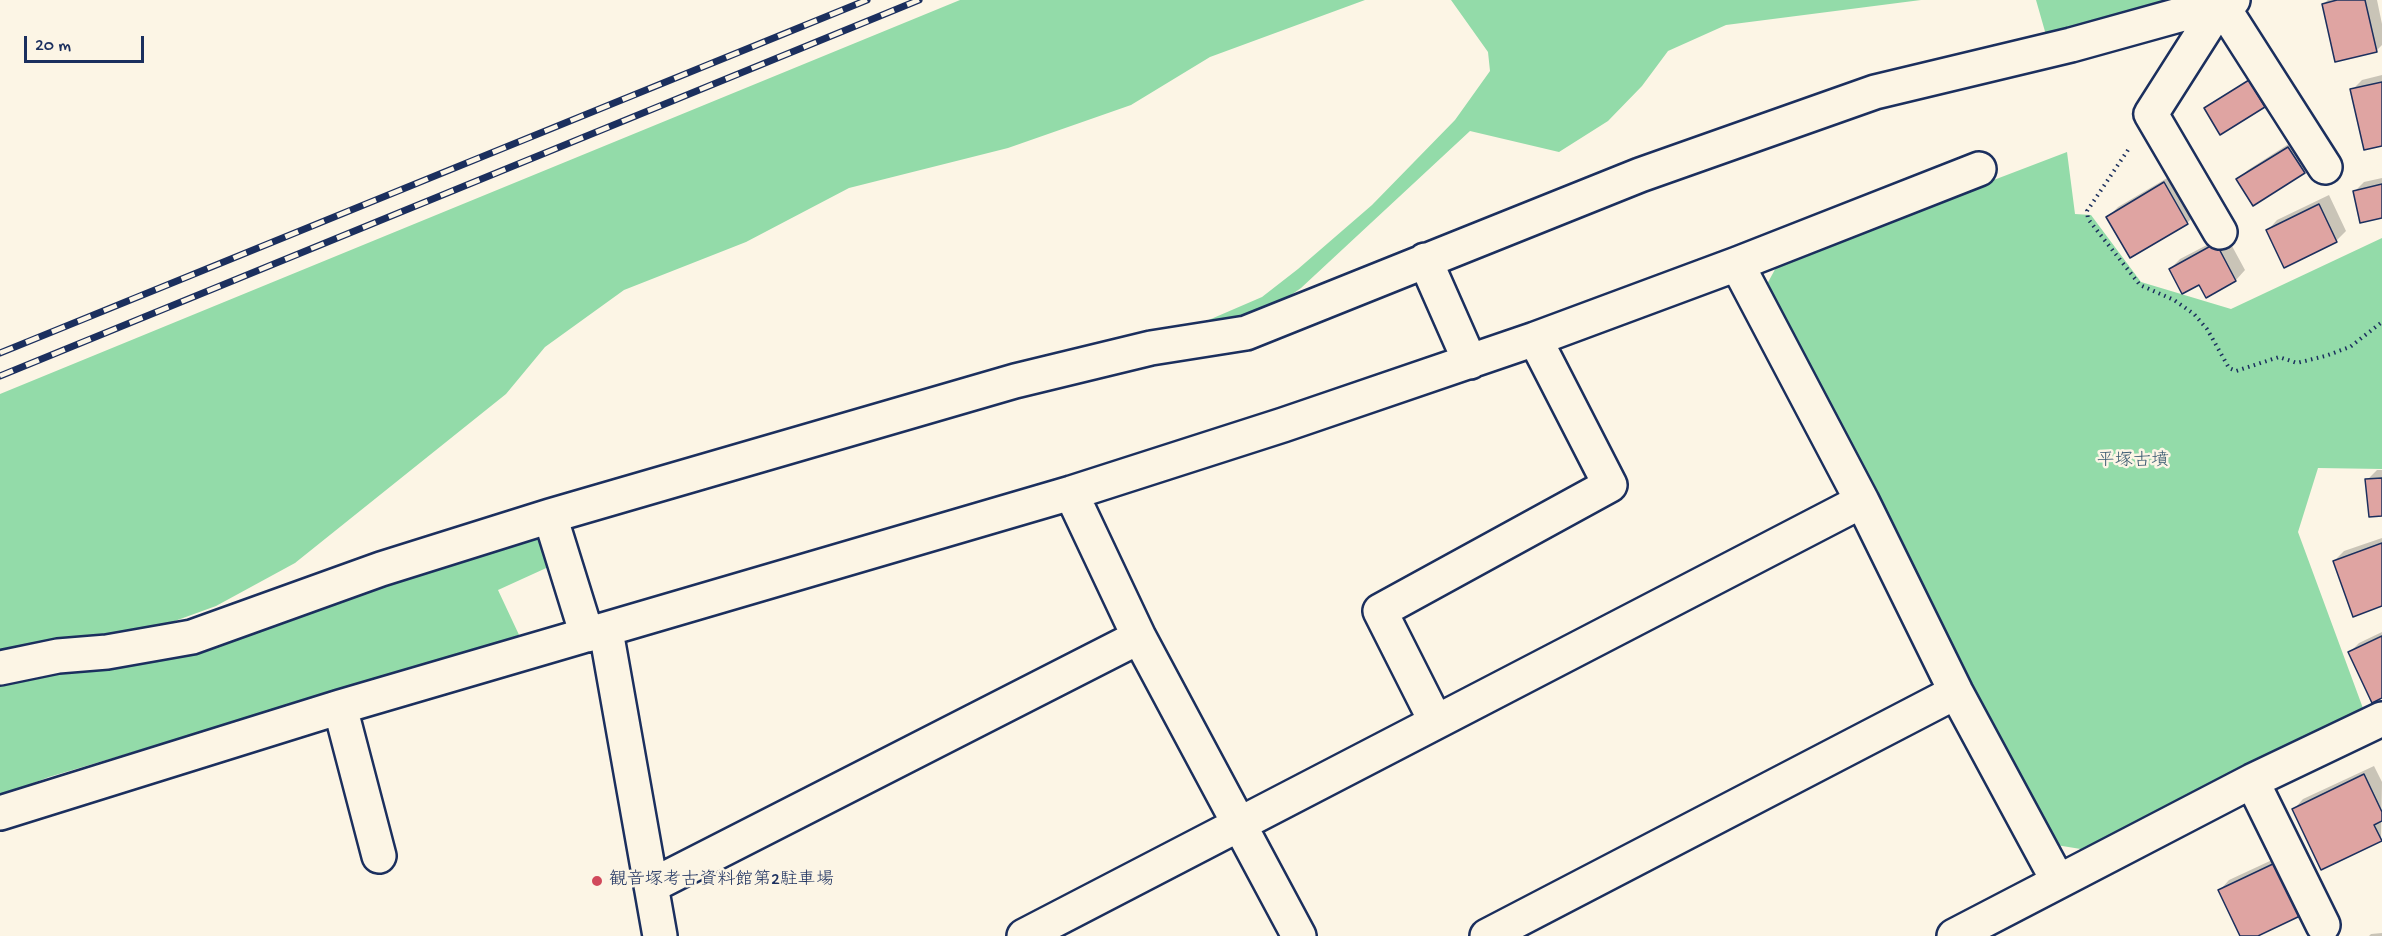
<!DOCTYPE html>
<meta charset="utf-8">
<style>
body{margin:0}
#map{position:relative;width:2382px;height:936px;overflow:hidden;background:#fcf5e5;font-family:"Gochi Hand",sans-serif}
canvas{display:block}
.scale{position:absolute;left:24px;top:36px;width:120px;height:27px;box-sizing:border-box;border:3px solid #1b2f5e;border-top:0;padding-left:8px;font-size:18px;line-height:21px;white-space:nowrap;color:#1b2f5e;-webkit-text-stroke:4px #fcf5e5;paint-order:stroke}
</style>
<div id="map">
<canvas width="2382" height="936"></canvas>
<div class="scale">20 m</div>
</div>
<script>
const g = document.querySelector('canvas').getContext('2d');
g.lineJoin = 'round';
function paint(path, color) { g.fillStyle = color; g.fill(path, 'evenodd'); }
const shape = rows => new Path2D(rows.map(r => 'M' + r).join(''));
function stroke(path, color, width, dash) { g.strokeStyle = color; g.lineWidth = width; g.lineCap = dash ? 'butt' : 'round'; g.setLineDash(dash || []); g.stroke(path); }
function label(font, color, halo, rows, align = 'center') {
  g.font = font + ' "Gochi Hand","Klee One",sans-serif'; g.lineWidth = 5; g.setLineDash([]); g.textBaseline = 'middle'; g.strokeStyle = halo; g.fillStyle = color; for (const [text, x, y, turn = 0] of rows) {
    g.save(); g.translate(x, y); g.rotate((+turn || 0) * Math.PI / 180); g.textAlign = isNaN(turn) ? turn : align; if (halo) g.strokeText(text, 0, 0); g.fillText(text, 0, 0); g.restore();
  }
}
paint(shape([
 [960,0,1365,0,1210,57,1131,105,1008,148,849,188,746,242,624,290,545,347,506,394,295,563,216,606,106,646,0,658,0,394],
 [1451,0,1921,0,1726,25,1668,51,1642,86,1608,121,1559,152,1470,131,1301,288,1264,314,1198,330,1204,322,1262,297,1298,269,1372,205,1455,120,1490,71,1488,52],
 [2036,0,2208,0,2046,35],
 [2067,152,2075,214,2091,215,2141,282,2231,309,2382,238,2382,469,2318,468,2298,532,2364,711,2093,851,2050,844,1766,286,1779,262],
 [527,532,546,541,555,564,498,590,520,637,49,777,0,796,0,680]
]), '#93dba9');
paint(shape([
 [2328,0,2377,0,2382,24,2382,45,2376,51,2323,4],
 [2382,75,2382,144,2352,90,2362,80],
 [2254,77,2269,101,2221,133,2210,104],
 [2298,138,2313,163,2304,172,2238,179,2248,170],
 [2174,174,2197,213,2188,222,2131,256,2108,217,2118,207],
 [2382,178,2382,217,2354,192,2364,182],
 [2329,195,2346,231,2336,241,2268,230,2277,220],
 [2226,235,2245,270,2236,280,2207,296,2200,283,2170,269,2180,259],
 [2377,470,2382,470,2382,514,2367,480],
 [2382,538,2382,605,2334,561,2344,551],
 [2382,632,2382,697,2350,652,2359,643],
 [2374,766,2382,782,2381,840,2294,809,2303,799],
 [2285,854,2309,905,2299,915,2255,936,2242,936,2220,890,2229,880],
 [2382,933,2382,936,2369,936,2371,934]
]), '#0003');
const building = shape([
 [2337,0,2365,0,2377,52,2335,62,2322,4,2337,0],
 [2249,80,2265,107,2220,135,2204,108,2249,80],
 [2382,82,2382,146,2364,150,2350,89,2382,82],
 [2288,147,2305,173,2253,206,2236,179,2288,147],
 [2164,182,2188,224,2130,258,2106,217,2164,182],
 [2382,184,2382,218,2360,223,2353,191,2382,184],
 [2319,204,2337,242,2284,268,2266,230,2319,204],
 [2216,243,2236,281,2206,298,2199,285,2182,294,2169,269,2216,243],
 [2382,478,2382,516,2369,517,2365,479,2382,478],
 [2382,543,2382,606,2353,617,2333,561,2382,543],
 [2382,636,2382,698,2372,703,2348,652,2382,636],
 [2364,774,2382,812,2382,821,2374,825,2382,841,2321,870,2292,809,2364,774],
 [2275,863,2300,916,2258,936,2240,936,2218,890,2275,863]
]);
paint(building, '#dfa4a2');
stroke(building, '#1b2f5e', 1.5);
const minor = shape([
 [2220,232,2151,114,2221,4,2325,167],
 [1425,260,1470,362],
 [1737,264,1862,501,1956,692,2058,881],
 [1071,493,1139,637,1299,936],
 [550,516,587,635],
 [606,631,660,936],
 [0,668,58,656,107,652,192,637,381,569,550,516,1015,381,1151,348,1246,333,1640,175,1875,92,2071,45,2233,0],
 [340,707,379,856],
 [1436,722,1380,611,1610,485,1535,339],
 [2252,781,2323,925],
 [0,813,340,707,1071,493,1283,425,1535,339,1737,264,1979,169],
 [651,886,1139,637],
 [1024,936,1862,501],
 [1487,936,1956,692],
 [1954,936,2252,781,2382,719]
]);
stroke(minor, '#1b2f5e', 38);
stroke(shape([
 [2128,150,2087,211,2088,219,2140,285,2174,300,2194,314,2207,329,2229,368,2236,371,2279,357,2297,363,2325,356,2350,347,2382,322]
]), '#1b2f5e', 4, [1.5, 4.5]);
stroke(minor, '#fcf5e5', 33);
const rail = shape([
 [0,353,867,0],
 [0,376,919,0]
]);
stroke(rail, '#1b2f5e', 7);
stroke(rail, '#fcf5e5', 4.5, [14]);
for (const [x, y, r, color] of [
 [597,881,6,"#d1495b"]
]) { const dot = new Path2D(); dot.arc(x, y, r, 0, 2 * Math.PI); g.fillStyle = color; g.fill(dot); stroke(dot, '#fcf5e5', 2); }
label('18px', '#395a71', '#fcf5e5', [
 ["平塚古墳",2133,462]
]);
label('18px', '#1b2f5e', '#fcf5e5', [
 ["観音塚考古資料館第2駐車場",609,881]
], 'left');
</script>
